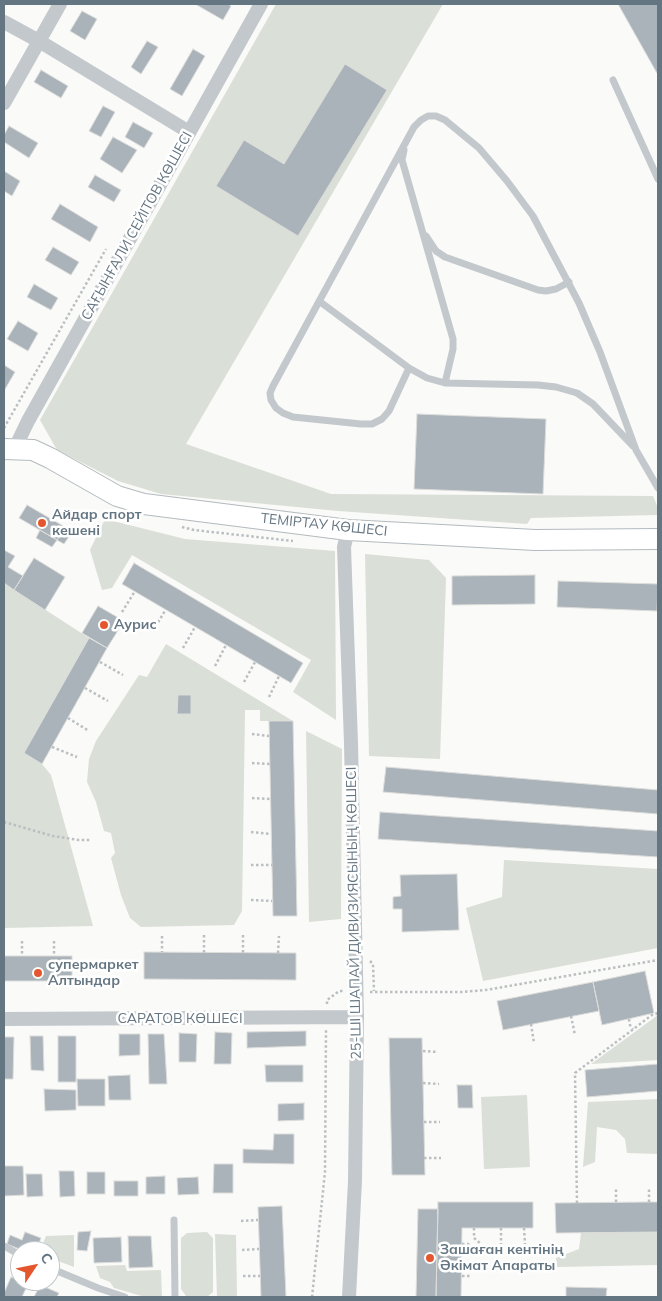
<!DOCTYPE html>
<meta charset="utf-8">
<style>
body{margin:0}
#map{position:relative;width:662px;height:1301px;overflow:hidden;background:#fafaf8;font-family:Mulish,sans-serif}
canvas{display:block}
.frame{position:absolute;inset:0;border:5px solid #657683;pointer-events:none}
.north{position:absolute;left:10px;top:1241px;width:50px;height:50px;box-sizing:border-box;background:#fff;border:1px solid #c1c8cd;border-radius:50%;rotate:56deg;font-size:14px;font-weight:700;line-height:20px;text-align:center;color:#657683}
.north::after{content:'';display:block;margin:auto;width:18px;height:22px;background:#e4572e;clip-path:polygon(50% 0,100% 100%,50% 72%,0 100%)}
</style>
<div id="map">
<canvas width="662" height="1301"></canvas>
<div class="frame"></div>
<div class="north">С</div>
</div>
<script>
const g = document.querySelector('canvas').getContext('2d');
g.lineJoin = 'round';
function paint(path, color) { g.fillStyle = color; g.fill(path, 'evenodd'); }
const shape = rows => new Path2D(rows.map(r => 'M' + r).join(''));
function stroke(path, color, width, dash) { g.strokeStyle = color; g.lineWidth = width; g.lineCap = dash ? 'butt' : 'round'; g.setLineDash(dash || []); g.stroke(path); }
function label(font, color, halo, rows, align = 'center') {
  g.font = font + ' Mulish,sans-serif'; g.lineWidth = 5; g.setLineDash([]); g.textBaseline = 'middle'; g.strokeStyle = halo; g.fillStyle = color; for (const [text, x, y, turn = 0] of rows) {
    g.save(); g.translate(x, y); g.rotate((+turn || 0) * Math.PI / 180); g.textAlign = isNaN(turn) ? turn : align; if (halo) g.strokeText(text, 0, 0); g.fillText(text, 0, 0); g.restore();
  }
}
paint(shape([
 [276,4,443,4,186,444,331,494,653,496,658,508,658,515,531,518,527,524,338,511,161,494,118,481,57,450,40,420],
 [105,519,185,539,335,551,336,720,293,692,311,660,132,555,112,588,102,590,90,550],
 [365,554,429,560,446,578,440,759,369,756],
 [4,583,89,638,24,753,42,764,51,775,93,926,4,928],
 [166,644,293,721,260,721,260,710,245,710,242,911,234,925,141,927,130,918,121,895,111,858,115,853,111,833,104,831,96,802,87,782,89,759,96,741,139,675,147,677],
 [178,695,191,695,191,714,177,714],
 [306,731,342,749,341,919,309,922],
 [504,860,658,869,658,948,483,981,466,908,502,897],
 [658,1015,658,1060,591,1064,606,1053],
 [527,1095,530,1167,484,1169,481,1097],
 [658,1099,658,1154,627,1153,625,1139,616,1130,597,1127,595,1162,583,1167,588,1102],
 [207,1232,213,1238,213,1292,207,1297,186,1296,181,1289,181,1238,187,1233],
 [658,1232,658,1265,557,1267,556,1258,579,1249,581,1233],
 [215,1234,236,1235,237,1297,217,1297],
 [74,1235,74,1267,50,1258,50,1251,40,1251,46,1236],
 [125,1265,127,1271,161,1270,162,1297,145,1297,114,1288,110,1282,100,1278,96,1266]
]), '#dadfd7');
const building = shape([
 [195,4,228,4,231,6,223,20,195,4],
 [618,4,658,4,658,75,618,4],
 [82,11,97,19,85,40,70,31,82,11],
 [147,41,158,47,141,74,131,67,147,41],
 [193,49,205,56,182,96,170,89,193,49],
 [345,64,387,90,298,236,216,186,244,140,284,164,345,64],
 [41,70,68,86,61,98,34,82,41,70],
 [103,106,115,112,101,137,89,131,103,106],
 [133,122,153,133,144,148,125,137,133,122],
 [9,126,38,143,29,158,4,142,4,135,9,126],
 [113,137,137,150,122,173,100,159,113,137],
 [4,171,20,181,12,196,4,191,4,171],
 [95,175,121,190,114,202,88,187,95,175],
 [60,204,98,227,90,242,51,219,60,204],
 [53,247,79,262,71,275,45,260,53,247],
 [34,284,58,298,51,310,27,297,34,284],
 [18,321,38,333,28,351,7,339,18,321],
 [4,365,15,372,4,391,4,365],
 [417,414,546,419,543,494,414,489,417,414],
 [27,505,65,527,57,540,19,518,27,505],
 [65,527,72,532,64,544,57,540,65,527],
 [40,530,57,540,52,547,36,538,40,530],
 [4,550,15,556,8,567,23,576,14,590,4,583,4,550],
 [34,558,65,577,45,610,14,590,34,558],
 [134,563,303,663,291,683,122,584,134,563],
 [535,575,535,604,452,605,452,576,535,575],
 [558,581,658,584,657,611,557,607,558,581],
 [98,606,124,621,107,648,82,633,98,606],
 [89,638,107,648,42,764,24,753,89,638],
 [178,695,191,695,191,714,177,714,178,695],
 [269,721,293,721,297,916,273,916,269,721],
 [386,767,658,790,658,814,383,792,386,767],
 [380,812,658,831,658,857,378,839,380,812],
 [457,874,459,930,402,932,402,909,393,909,393,897,401,896,400,875,457,874],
 [144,952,296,953,296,980,144,979,144,952],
 [4,956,72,956,72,981,4,981,4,956],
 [645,971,654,1013,602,1025,593,982,645,971],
 [593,982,599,1011,503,1030,497,1001,593,982],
 [306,1031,306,1046,247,1048,247,1032,306,1031],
 [215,1032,232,1033,231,1064,214,1064,215,1032],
 [179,1033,197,1034,196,1062,179,1062,179,1033],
 [119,1034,140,1034,140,1055,119,1056,119,1034],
 [148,1034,164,1034,167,1084,149,1084,148,1034],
 [30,1036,43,1036,44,1071,31,1070,30,1036],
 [58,1036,76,1036,76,1082,58,1082,58,1036],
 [4,1037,14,1037,13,1079,4,1079,4,1037],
 [389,1038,422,1038,425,1175,392,1175,389,1038],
 [658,1064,658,1091,587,1097,585,1070,658,1064],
 [265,1065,303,1065,303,1082,266,1082,265,1065],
 [130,1075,131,1100,109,1100,108,1076,130,1075],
 [77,1079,105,1079,105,1106,78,1106,77,1079],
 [457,1085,472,1085,473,1108,458,1108,457,1085],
 [44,1089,76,1090,76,1110,45,1111,44,1089],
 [304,1103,304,1120,278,1121,278,1104,304,1103],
 [274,1134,294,1134,294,1164,243,1163,243,1149,273,1150,274,1134],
 [214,1164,233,1164,233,1193,213,1193,214,1164],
 [4,1166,23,1166,24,1195,4,1196,4,1166],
 [59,1171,74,1171,75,1196,60,1197,59,1171],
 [87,1172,105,1172,105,1194,87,1194,87,1172],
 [26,1174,42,1174,43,1196,27,1197,26,1174],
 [165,1176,165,1194,146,1194,146,1177,165,1176],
 [198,1177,199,1194,178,1195,177,1178,198,1177],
 [114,1181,138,1181,138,1196,114,1196,114,1181],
 [438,1202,533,1202,533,1228,462,1228,461,1297,436,1297,438,1202],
 [649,1202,658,1202,658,1232,556,1233,555,1203,649,1202],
 [282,1206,286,1297,261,1297,258,1207,282,1206],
 [418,1209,438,1209,436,1297,416,1297,418,1209],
 [91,1231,87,1251,77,1250,78,1232,91,1231],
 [25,1232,41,1238,36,1251,24,1251,7,1244,10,1235,22,1240,25,1232],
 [128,1236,151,1236,153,1267,129,1268,128,1236],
 [121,1237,122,1262,94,1263,93,1238,121,1237],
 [11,1277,28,1284,22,1297,4,1297,4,1293,11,1277],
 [40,1285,59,1293,57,1297,34,1297,40,1285],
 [566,1287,607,1288,606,1297,566,1297,566,1287]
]);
paint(building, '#aab3b9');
stroke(building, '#dcdcda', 1);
const secondary = shape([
 [4,449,33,450,50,458,117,496,144,504,348,530,535,540,658,539]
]);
stroke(secondary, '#b3babf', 22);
stroke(shape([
 [4,428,106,249],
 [182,527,194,530,293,541],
 [122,612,135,591],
 [153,631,166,609],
 [183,648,195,627],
 [100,662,123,675],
 [215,666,226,645],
 [244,682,255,662],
 [85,688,108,701],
 [269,697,279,676],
 [68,718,89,731],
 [252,734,269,736],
 [52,747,77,757],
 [252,763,270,764],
 [252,798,270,799],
 [4,822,53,836,79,840,90,840],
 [251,832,271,834],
 [251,865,272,865],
 [251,900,272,901],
 [204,935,204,953],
 [243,935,243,953],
 [162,936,162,952],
 [22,941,22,956],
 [54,941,54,956],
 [278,953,279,936],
 [370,961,373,964,374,991],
 [370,992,461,992,486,990,658,960],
 [327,1004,327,1000,339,991,344,991],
 [571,1016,575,1035],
 [629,1019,630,1025,633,1029],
 [531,1024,534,1043],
 [423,1051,438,1052],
 [423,1083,439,1084],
 [424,1122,440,1122],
 [424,1158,441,1158],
 [616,1202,616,1187],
 [649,1202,649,1189],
 [577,1203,575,1073,652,1015,656,1014,658,1011],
 [241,1221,258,1220],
 [474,1228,474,1238,481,1244],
 [501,1228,501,1244],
 [524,1228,525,1244],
 [462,1244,468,1244,473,1248],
 [242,1250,259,1249],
 [243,1276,260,1276],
 [462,1276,471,1276],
 [312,1297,325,1172,326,1029]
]), '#bbbfc2', 2.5, [2.5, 2.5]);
stroke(shape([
 [613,80,658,179],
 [404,150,402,160,404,167,453,339,453,349,445,383],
 [426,236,436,251,445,257,538,290,546,291,556,289,569,282],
 [319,301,409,368,427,378,445,383,538,385,556,387,577,393,593,404,633,446],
 [409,368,389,411,382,419,372,424,361,424,293,417,283,413,276,408,271,400,270,393,273,386,414,127,421,120,428,116,436,116,445,120,479,148,507,181,533,216,579,303,600,352,636,450,658,488],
 [174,1220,175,1297],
 [4,1246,20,1255],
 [50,1268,98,1288,125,1297]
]), '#c3c8cc', 7);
stroke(shape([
 [4,22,39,41,189,132],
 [4,103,60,4],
 [15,448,28,421,261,4],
 [348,530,344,547,351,743,357,1017,355,1181,349,1297],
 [4,1019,357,1017]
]), '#c3c8cc', 14);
stroke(secondary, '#fff', 20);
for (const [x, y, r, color] of [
 [42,523,5,"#e4572e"],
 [104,625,5,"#e4572e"],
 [38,973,5,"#e4572e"],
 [430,1258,5,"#e4572e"]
]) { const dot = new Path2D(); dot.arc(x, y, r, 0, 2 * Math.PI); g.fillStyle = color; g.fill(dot); stroke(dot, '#fff', 2); }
label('14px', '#657683', '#fff', [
 ["САҒЫНҒАЛИ СЕЙІТОВ КӨШЕСІ",137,226,-61],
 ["ТЕМІРТАУ КӨШЕСІ",324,525,6],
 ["25-ШІ ШАПАЙ ДИВИЗИЯСЫНЫҢ КӨШЕСІ",354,913,-91],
 ["САРАТОВ КӨШЕСІ",180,1019]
]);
label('bold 14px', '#657683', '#fff', [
 ["Айдар спорт",52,515],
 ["кешені",52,531],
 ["Аурис",114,625],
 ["супермаркет",48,965],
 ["Алтындар",48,981],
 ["Зашаған кентінің",440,1250],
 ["Әкімат Апараты",440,1266]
], 'left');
</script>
